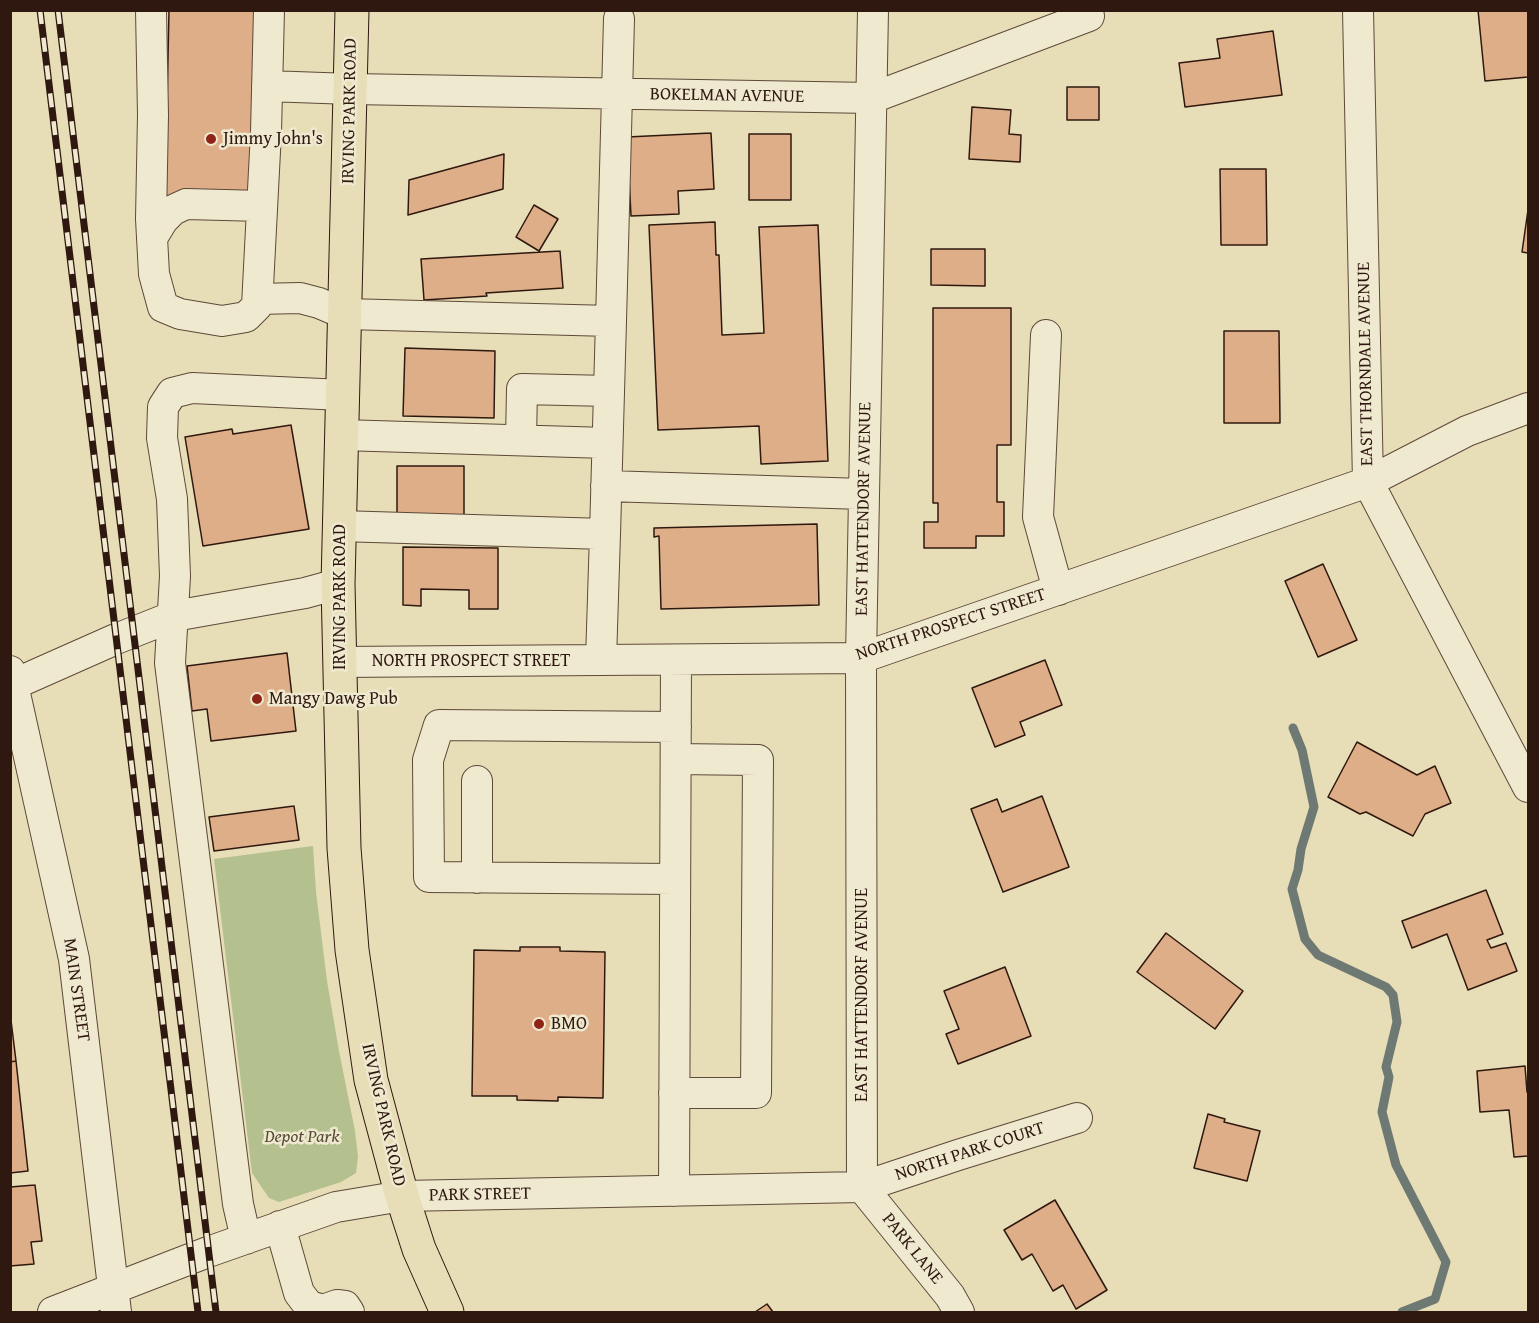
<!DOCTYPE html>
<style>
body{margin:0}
#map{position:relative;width:1539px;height:1323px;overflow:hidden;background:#e7ddb6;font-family:"Gentium Book Plus",serif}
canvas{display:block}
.frame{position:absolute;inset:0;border:12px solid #2f180f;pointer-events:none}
</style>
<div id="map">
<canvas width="1539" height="1323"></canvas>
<div class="frame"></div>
</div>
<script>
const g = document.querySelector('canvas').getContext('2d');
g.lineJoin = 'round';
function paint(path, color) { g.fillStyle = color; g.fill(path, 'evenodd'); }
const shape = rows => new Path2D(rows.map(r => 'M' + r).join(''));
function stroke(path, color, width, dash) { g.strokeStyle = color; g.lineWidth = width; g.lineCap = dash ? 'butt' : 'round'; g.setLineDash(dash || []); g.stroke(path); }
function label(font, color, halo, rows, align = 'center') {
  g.font = font + ' "Gentium Book Plus",serif'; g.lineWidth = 5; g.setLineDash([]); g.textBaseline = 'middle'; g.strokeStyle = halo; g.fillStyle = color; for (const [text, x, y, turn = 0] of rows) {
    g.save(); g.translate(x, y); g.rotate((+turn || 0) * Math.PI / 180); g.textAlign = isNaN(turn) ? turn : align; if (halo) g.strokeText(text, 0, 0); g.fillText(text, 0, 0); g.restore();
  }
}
paint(shape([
 [313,846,316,892,327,981,339,1051,355,1131,358,1157,356,1173,341,1182,279,1202,269,1198,252,1173,214,859]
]), '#b4c18f');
stroke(shape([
 [1293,728,1302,750,1314,807,1301,849,1298,870,1292,889,1305,939,1318,955,1386,987,1393,995,1397,1022,1386,1067,1389,1077,1382,1112,1396,1165,1446,1262,1435,1299,1402,1312]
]), '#6f7974', 9);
const building = shape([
 [169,10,255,10,251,200,165,198,169,10],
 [1478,10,1528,10,1528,77,1485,81,1478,10],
 [1273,31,1282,95,1185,107,1179,63,1220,58,1217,39,1273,31],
 [1067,87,1099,87,1099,120,1067,120,1067,87],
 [972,107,1011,110,1009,134,1021,135,1020,162,969,159,972,107],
 [711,133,714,189,678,191,679,214,631,216,627,137,711,133],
 [749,134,791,134,791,200,749,200,749,134],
 [504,154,503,189,408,215,409,180,504,154],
 [1220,169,1266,169,1267,245,1221,245,1220,169],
 [534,205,558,219,539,251,516,237,534,205],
 [1528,210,1528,253,1522,252,1528,210],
 [715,222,716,255,719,255,722,335,764,333,759,227,818,225,828,461,761,464,759,426,658,430,649,225,715,222],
 [931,249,985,249,985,286,931,285,931,249],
 [560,251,563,288,486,293,487,296,424,300,421,259,560,251],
 [933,308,1011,308,1011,445,997,445,997,502,1004,502,1004,536,976,536,976,548,924,548,924,522,938,522,938,503,933,503,933,308],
 [1224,331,1279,331,1280,423,1224,423,1224,331],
 [405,348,495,351,494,418,403,416,405,348],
 [291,425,309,529,203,546,185,437,232,429,233,434,291,425],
 [397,466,464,466,464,519,397,518,397,466],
 [817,524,819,605,661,609,659,536,654,537,654,528,817,524],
 [403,547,498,548,498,609,469,609,469,590,421,589,421,606,403,605,403,547],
 [1323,564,1357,640,1318,657,1285,581,1323,564],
 [287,653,296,731,211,741,207,709,192,711,187,666,287,653],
 [1045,660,1062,705,1020,722,1025,735,995,747,972,688,1045,660],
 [1357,742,1417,775,1435,766,1451,803,1425,814,1413,836,1366,812,1360,814,1328,797,1357,742],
 [1042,796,1069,867,1003,892,971,809,997,799,1002,812,1042,796],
 [294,806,299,840,214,851,209,817,294,806],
 [1486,890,1503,934,1487,940,1491,948,1506,943,1517,971,1468,990,1447,934,1412,948,1402,921,1486,890],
 [1166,933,1243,991,1215,1029,1137,972,1166,933],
 [520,947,560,947,560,951,605,952,603,1098,558,1097,558,1101,517,1100,517,1096,472,1096,474,950,520,951,520,947],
 [1005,967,1031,1036,958,1064,946,1034,959,1029,944,991,1005,967],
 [10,1012,16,1061,10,1062,10,1012],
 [16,1061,28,1171,10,1173,10,1062,16,1061],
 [1525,1066,1527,1092,1528,1092,1528,1156,1514,1157,1509,1110,1480,1112,1477,1071,1525,1066],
 [1208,1114,1225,1119,1224,1122,1260,1131,1247,1181,1194,1168,1208,1114],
 [35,1185,42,1241,31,1242,34,1264,10,1266,10,1187,35,1185],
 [1055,1200,1107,1290,1076,1309,1063,1285,1053,1291,1032,1254,1022,1260,1004,1230,1055,1200],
 [767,1304,773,1312,755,1312,767,1304]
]);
paint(building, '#ddae88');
stroke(building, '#2f180f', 1.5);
const minor = shape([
 [151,10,153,115,151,219,154,274,163,307,180,314,222,321,246,317,257,306,266,132,269,10],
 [1358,10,1368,482,1528,787],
 [267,86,351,89,872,98,1089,16],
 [152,238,163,220,173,210,186,204,262,206],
 [258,299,300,298,319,303,345,314,611,321,605,534,339,526],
 [611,321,619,19],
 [1046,335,1038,517,1058,590],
 [341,435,607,443],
 [521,440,522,389,609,391],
 [606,486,864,494],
 [601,660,605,534],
 [339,662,861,658,1368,482,1467,431,1528,408],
 [10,671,74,959,116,1312],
 [10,686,116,639,174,616,305,593,338,584],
 [477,878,477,781],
 [675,879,429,877,428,760,439,725,676,727],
 [674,1093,756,1093,758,760,676,759],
 [862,1187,861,658,873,10],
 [862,1187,950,1296,959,1312],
 [674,1191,676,660],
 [280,1226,299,1293,309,1306,323,1310,337,1305,345,1306,349,1312],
 [246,1239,238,1204,170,663,175,576,172,499,162,438,163,407,172,393,192,388,343,395],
 [53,1312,208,1252,336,1207,402,1196,862,1187,958,1155,1077,1118]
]);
const major = shape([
 [352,10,338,584,344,848,352,950,371,1080,402,1196,419,1249,447,1312]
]);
stroke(minor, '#5d4939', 32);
stroke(major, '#2f180f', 35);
stroke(minor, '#efe9d0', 30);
stroke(major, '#e7ddb6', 33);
const rail = shape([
 [40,10,198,1312],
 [58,10,216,1312]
]);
stroke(rail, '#2f180f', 7);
stroke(rail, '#efe9d0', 4.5, [14]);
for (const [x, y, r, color] of [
 [211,139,6,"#8f2418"],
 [257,699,6,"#8f2418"],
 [539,1024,6,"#8f2418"]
]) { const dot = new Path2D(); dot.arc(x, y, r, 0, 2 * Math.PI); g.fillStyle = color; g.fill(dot); stroke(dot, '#efe9d0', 2); }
label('18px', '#2f180f', '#efe9d0', [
 ["BOKELMAN AVENUE",727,96,1],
 ["IRVING PARK ROAD",350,111,-89],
 ["EAST THORNDALE AVENUE",1366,364,-91],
 ["EAST HATTENDORF AVENUE",864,509,-89],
 ["IRVING PARK ROAD",340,597,-90],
 ["NORTH PROSPECT STREET",951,625,-18],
 ["NORTH PROSPECT STREET",471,661],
 ["MAIN STREET",76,990,82],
 ["EAST HATTENDORF AVENUE",862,995,-90],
 ["IRVING PARK ROAD",383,1115,77],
 ["NORTH PARK COURT",970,1152,-18],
 ["PARK STREET",480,1195,-1],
 ["PARK LANE",912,1249,51]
]);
label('18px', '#2f180f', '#efe9d0', [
 ["Jimmy John's",223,139],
 ["Mangy Dawg Pub",269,699],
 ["BMO",551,1024]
], 'left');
label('italic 18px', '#574b35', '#efe9d0', [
 ["Depot Park",302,1137]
]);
</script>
